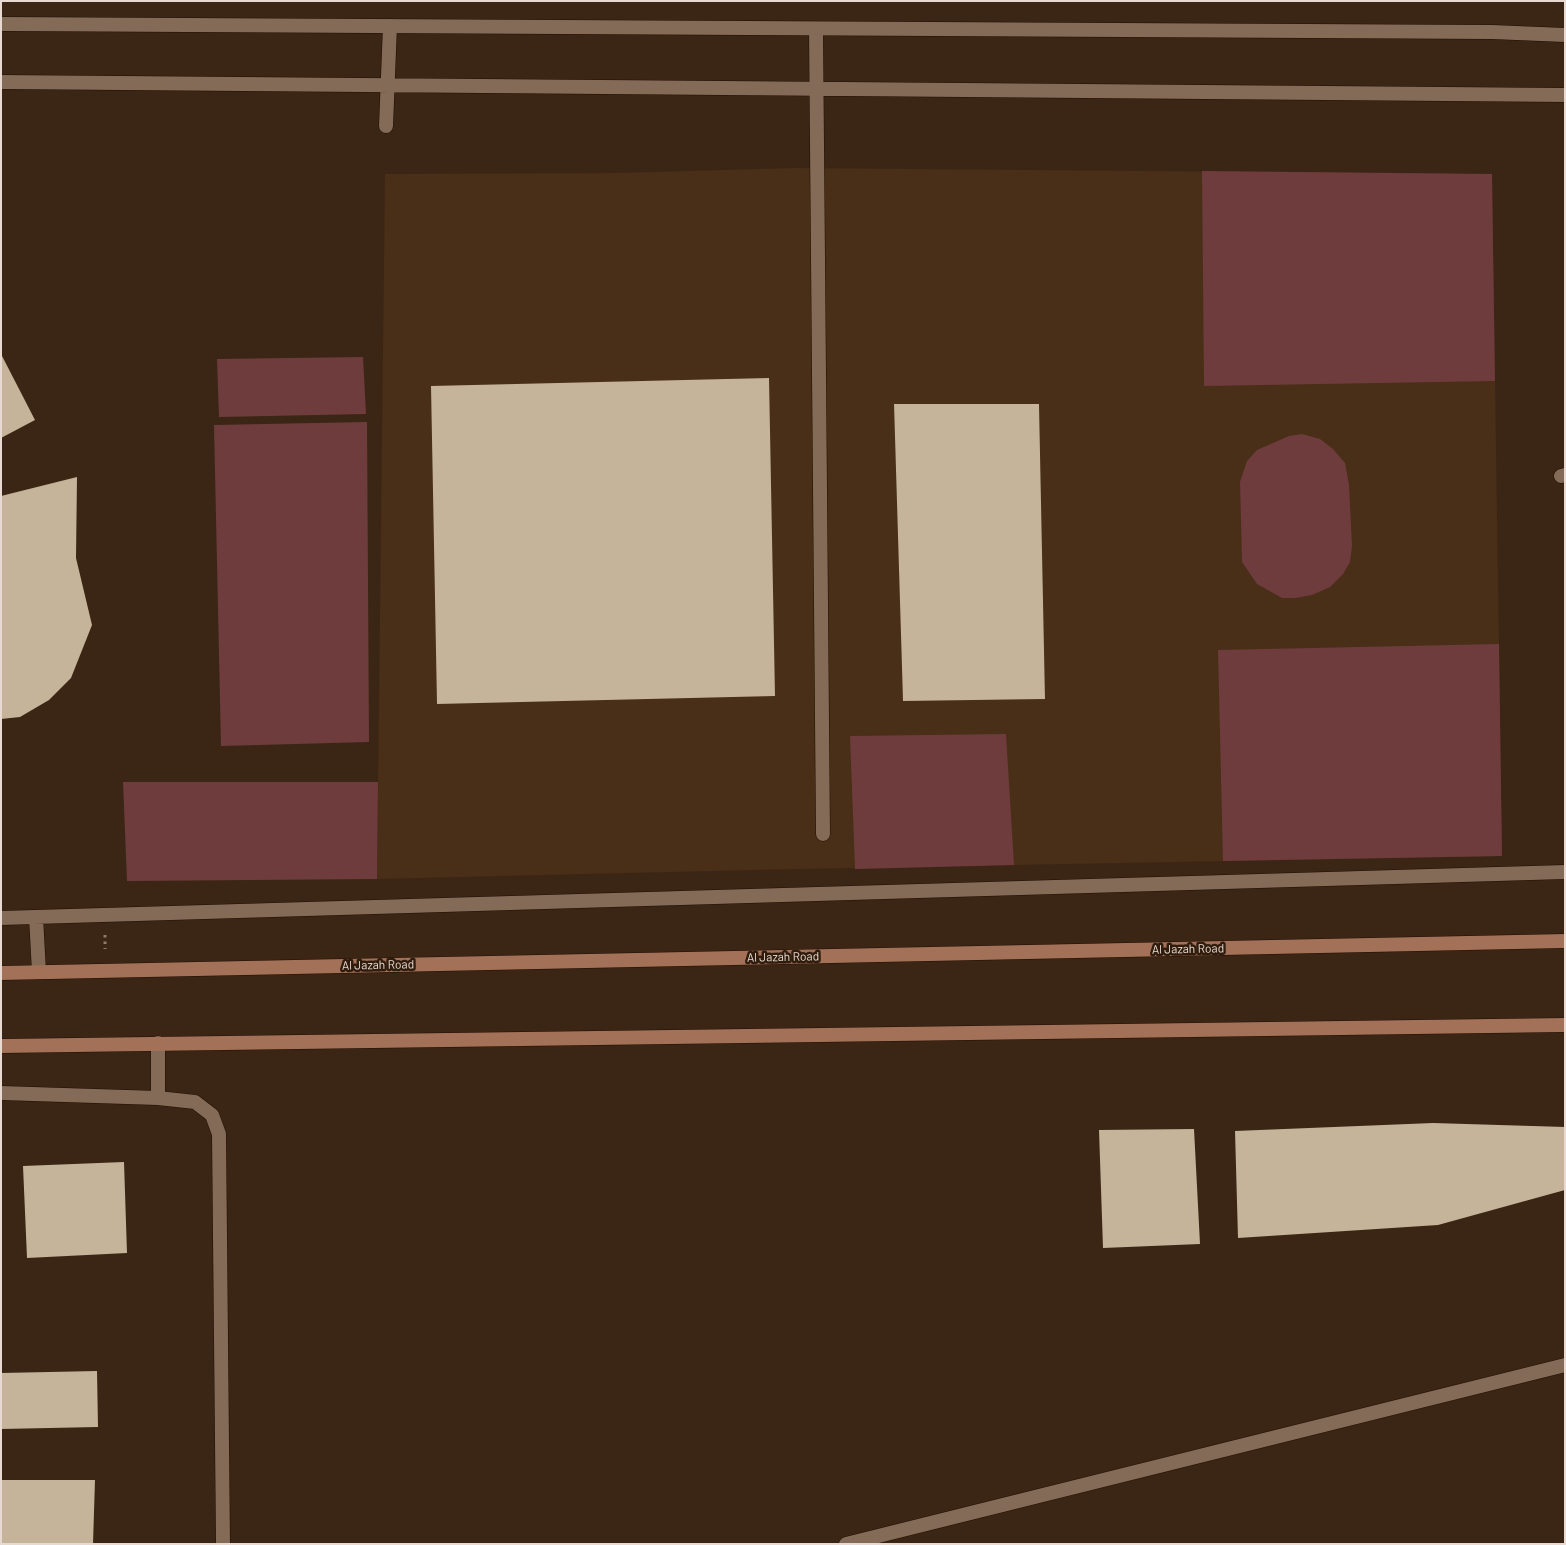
<!DOCTYPE html>
<style>
body{margin:0}
#map{position:relative;width:1566px;height:1545px;overflow:hidden;background:#3b2615;font-family:Barlow,sans-serif}
canvas{display:block}
.frame{position:absolute;inset:0;border:2px solid #e8dad0;pointer-events:none}
</style>
<div id="map">
<canvas width="1566" height="1545"></canvas>
<div class="frame"></div>
</div>
<script>
const g = document.querySelector('canvas').getContext('2d');
g.lineJoin = 'round';
function paint(path, color) { g.fillStyle = color; g.fill(path, 'evenodd'); }
const shape = rows => new Path2D(rows.map(r => 'M' + r).join(''));
function stroke(path, color, width, dash) { g.strokeStyle = color; g.lineWidth = width; g.lineCap = dash ? 'butt' : 'round'; g.setLineDash(dash || []); g.stroke(path); }
function label(font, color, halo, rows, align = 'center') {
  g.font = font + ' Barlow,sans-serif'; g.lineWidth = 5; g.setLineDash([]); g.textBaseline = 'middle'; g.strokeStyle = halo; g.fillStyle = color; for (const [text, x, y, turn = 0] of rows) {
    g.save(); g.translate(x, y); g.rotate((+turn || 0) * Math.PI / 180); g.textAlign = isNaN(turn) ? turn : align; if (halo) g.strokeText(text, 0, 0); g.fillText(text, 0, 0); g.restore();
  }
}
paint(shape([
 [796,168,1492,174,1502,856,796,869,377,879,385,174,617,173],
 [894,404,1039,404,1045,699,903,700]
]), '#492e18');
paint(shape([
 [1202,171,1492,174,1495,381,1204,386],
 [363,357,366,414,219,417,217,359],
 [367,422,369,742,221,746,214,425],
 [1302,434,1320,439,1333,449,1345,463,1349,485,1352,546,1350,562,1343,574,1330,587,1312,595,1295,598,1282,598,1257,584,1242,562,1240,482,1247,461,1257,450,1289,436],
 [1499,644,1502,856,1223,861,1218,650],
 [1006,734,1014,865,855,869,850,736],
 [123,782,378,782,377,879,127,881]
]), '#6f3c3d');
paint(shape([
 [1,354,35,420,1,438],
 [769,378,775,696,437,704,431,386],
 [894,404,1039,404,1045,699,903,701],
 [77,477,76,558,92,625,71,678,49,700,20,717,1,719,1,496],
 [1433,1123,1565,1127,1565,1190,1438,1225,1238,1238,1235,1131],
 [1194,1129,1200,1244,1103,1248,1099,1130],
 [124,1162,127,1253,27,1258,23,1166],
 [97,1371,98,1427,1,1429,1,1373],
 [1,1480,95,1480,93,1544,1,1544]
]), '#c5b499');
const service = shape([
 [816,29,823,834],
 [1,82,1565,95],
 [386,126,390,26],
 [1561,476,1565,475],
 [36,917,39,972],
 [1,918,1565,872],
 [158,1043,158,1098],
 [1,1093,158,1098,195,1102,212,1115,219,1134,223,1544]
]);
const minor = shape([
 [846,1544,1565,1365]
]);
const tertiary = shape([
 [1,24,1492,32,1565,35]
]);
const secondary = shape([
 [1,973,1565,941],
 [1,1046,1565,1025]
]);
stroke(service, '#210e01', 15);
stroke(minor, '#210e01', 15);
stroke(tertiary, '#210e01', 15);
stroke(secondary, '#210e01', 15);
stroke(shape([
 [105,935,105,949]
]), '#8e7c6f', 3, [2.5, 4]);
stroke(service, '#836b58', 14);
stroke(minor, '#836b58', 14);
stroke(tertiary, '#836b58', 14);
stroke(secondary, '#a27158', 14);
label('12px', '#e8dad0', '#301c0c', [
 ["Al Jazah Road",1188,949,-1],
 ["Al Jazah Road",783,957,-1],
 ["Al Jazah Road",378,965,-1]
]);
</script>
